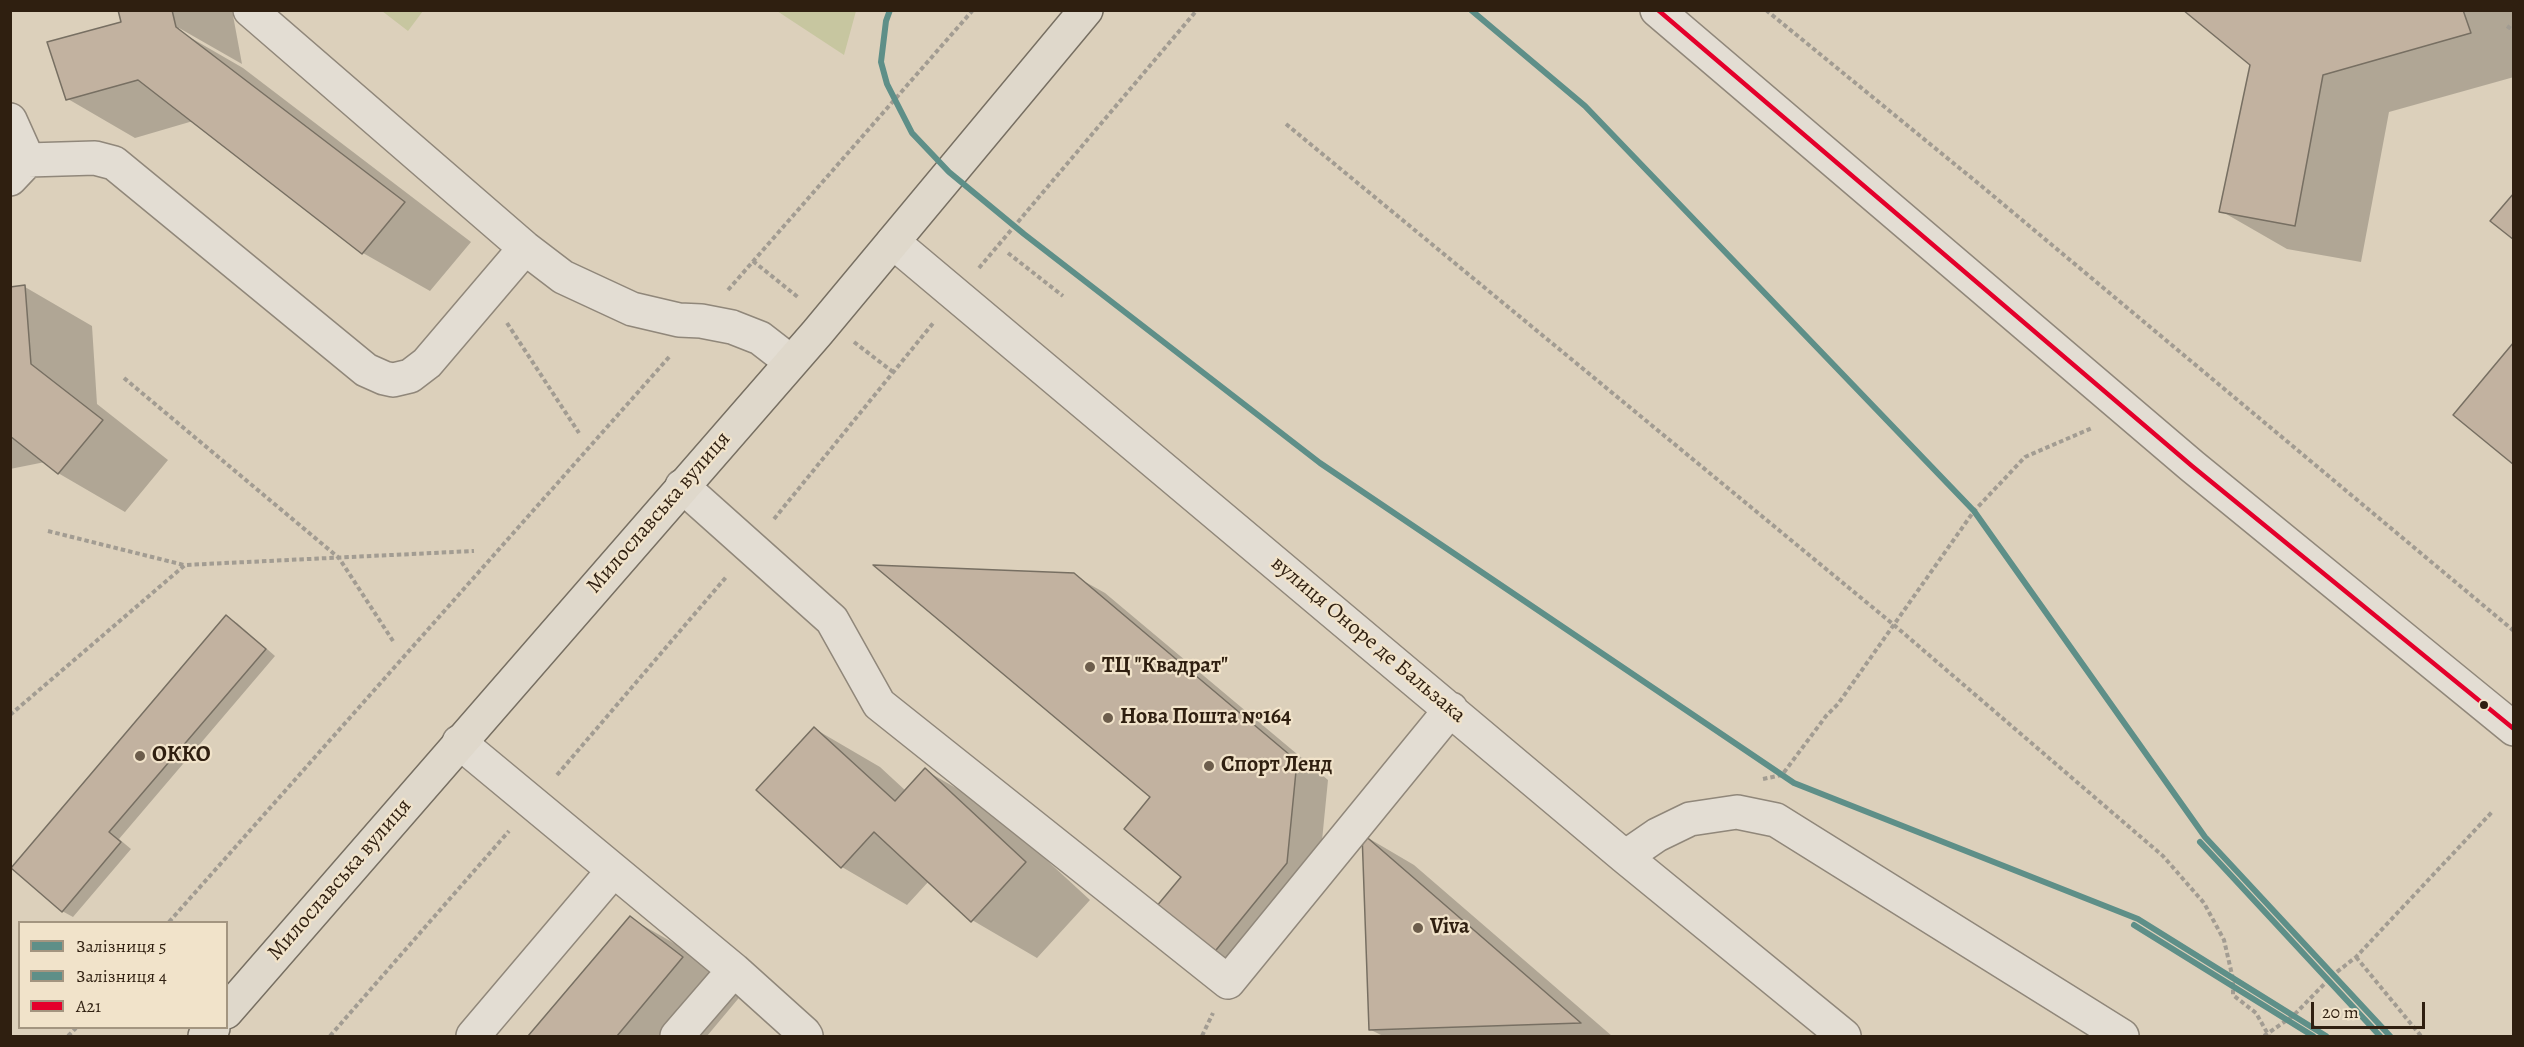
<!DOCTYPE html>
<meta charset="utf-8">
<style>
body{margin:0}
#map{position:relative;width:2524px;height:1047px;overflow:hidden;background:#dcd0bb;font-family:Alegreya,serif}
canvas{display:block}
.frame{position:absolute;inset:0;border:12px solid #2f1f10;pointer-events:none}
.legend{position:absolute;left:18px;top:921px;width:210px;height:108px;box-sizing:border-box;background:#f1e3ca;border:2px solid #a39580;margin:0;padding:8px 10px;list-style:none;font-size:18px;color:#2f1f10}
.legend li{display:flex;align-items:center;gap:12px;height:30px}
.legend b{width:30px;border:2px solid #a39580}
.scale{position:absolute;left:2311px;top:1002px;width:114px;height:27px;box-sizing:border-box;border:3px solid #2f1f10;border-top:0;padding-left:8px;font-size:18px;line-height:21px;white-space:nowrap;color:#2f1f10;-webkit-text-stroke:4px #f1e3ca;paint-order:stroke}
</style>
<div id="map">
<canvas width="2524" height="1047"></canvas>
<div class="frame"></div>
<ul class="legend">
<li><b style="height:8px;background:#5e8f88"></b>Залізниця 5</li>
<li><b style="height:8px;background:#5e8f88"></b>Залізниця 4</li>
<li><b style="height:8px;background:#e4002b"></b>А21</li>
</ul>
<div class="scale">20 m</div>
</div>
<script>
const g = document.querySelector('canvas').getContext('2d');
g.lineJoin = 'round';
function paint(path, color) { g.fillStyle = color; g.fill(path, 'evenodd'); }
const shape = rows => new Path2D(rows.map(r => 'M' + r).join(''));
function stroke(path, color, width, dash) { g.strokeStyle = color; g.lineWidth = width; g.lineCap = dash ? 'butt' : 'round'; g.setLineDash(dash || []); g.stroke(path); }
function label(font, color, halo, rows, align = 'center') {
  g.font = font + ' Alegreya,serif'; g.lineWidth = 4.5; g.setLineDash([]); g.textBaseline = 'middle'; g.strokeStyle = halo; g.fillStyle = color; for (const [text, x, y, turn = 0] of rows) {
    g.save(); g.translate(x, y); g.rotate((+turn || 0) * Math.PI / 180); g.textAlign = isNaN(turn) ? turn : align; if (halo) g.strokeText(text, 0, 0); g.fillText(text, 0, 0); g.restore();
  }
}
paint(shape([
 [382,11,423,11,408,31],
 [777,11,856,11,844,55]
]), '#c7c6a0');
paint(shape([
 [120,10,232,10,242,64,179,28,179,31,243,68,471,242,430,291,363,253,193,121,135,138,68,99,123,23],
 [2185,10,2514,10,2514,77,2389,112,2361,262,2287,249,2221,211,2252,65],
 [25,287,92,326,97,404,168,460,125,512,58,473,45,462,10,469,10,289],
 [1073,575,1105,593,1328,780,1318,881,1244,972,1213,953,1152,797],
 [227,617,237,623,275,656,119,839,131,849,73,917,62,911],
 [815,729,880,767,906,791,925,770,990,808,1090,900,1037,958,972,920,929,881,907,905,842,867,758,790],
 [1363,835,1414,865,1612,1036,1383,1036,1371,1030],
 [630,918,691,953,743,993,707,1036,530,1036]
]), '#0003');
const building = shape([
 [118,10,172,10,176,27,405,202,362,254,138,80,66,100,47,42,121,22,118,10],
 [2183,10,2463,10,2471,33,2323,75,2295,226,2219,212,2250,65,2183,10],
 [2514,193,2514,240,2490,221,2514,193],
 [25,285,31,364,103,420,58,474,10,436,10,287,25,285],
 [2514,342,2514,465,2453,415,2514,342],
 [873,565,1074,573,1297,761,1287,863,1212,955,1156,907,1181,877,1124,829,1150,797,873,565],
 [226,615,266,649,109,832,121,842,62,912,11,868,226,615],
 [814,727,895,801,925,768,1026,862,971,922,874,832,841,868,756,790,814,727],
 [1362,833,1581,1023,1369,1030,1362,833],
 [630,916,683,957,617,1036,528,1036,630,916]
]);
paint(building, '#c2b2a0');
stroke(building, '#776f62', 1.5);
const minor = shape([
 [250,10,525,248,563,277,632,309,679,320,701,321,732,327,760,338,791,362],
 [1657,10,2192,466,2514,729],
 [10,120,28,160],
 [10,179,28,160,95,158,114,163,366,370,384,378,393,380,410,376,427,363,525,248],
 [893,242,1625,857,1844,1036],
 [682,486,832,620,879,704,1228,982,1451,709],
 [459,742,734,970,804,1033,806,1036],
 [1625,857,1657,835,1690,819,1737,812,1776,820,2122,1036],
 [473,1036,613,871],
 [677,1036,734,970]
]);
const major = shape([
 [226,1012,817,333,1086,10],
 [205,1036,213,1028]
]);
stroke(minor, '#90877a', 36);
stroke(major, '#776f62', 36);
stroke(shape([
 [1766,10,1979,184,2514,631],
 [2507,26,2514,31],
 [1286,124,1894,625,2163,856,2204,903,2224,940,2233,979,2233,995,2256,1013,2269,1036],
 [1008,253,1063,296],
 [753,261,799,298],
 [979,268,1197,10],
 [728,290,973,10],
 [507,323,579,433],
 [854,342,893,372],
 [124,378,339,558,393,641],
 [774,519,934,322],
 [48,531,184,565],
 [10,715,185,565,474,551],
 [557,775,727,576],
 [1763,779,1782,775,1826,716,1838,704,1974,511,2025,457,2092,428],
 [169,922,670,356],
 [2356,957,2421,1036],
 [68,1036,76,1028],
 [330,1036,509,831],
 [1202,1036,1213,1013],
 [2264,1036,2293,1016,2333,975,2356,957,2492,812]
]), '#a29c92', 4, [4.5, 3]);
stroke(minor, '#e3ddd3', 33);
stroke(major, '#dfd8cb', 33);
stroke(shape([
 [1658,10,2192,466,2514,729]
]), '#e4002b', 4.5);
stroke(shape([
 [890,10,886,21,881,62,887,84,912,133,949,172,1024,234,1320,463,1794,783,2138,919,2326,1036],
 [1471,10,1585,106,1974,511,2205,837,2390,1036]
]), '#5e8f88', 6);
stroke(shape([
 [2200,842,2380,1036],
 [2134,925,2313,1036]
]), '#5e8f88', 6);
for (const [x, y, r, color] of [
 [1090,667,6,"#6c5d4c"],
 [2484,705,5,"#2f1f10"],
 [1108,718,6,"#6c5d4c"],
 [140,756,6,"#6c5d4c"],
 [1209,766,6,"#6c5d4c"],
 [1418,928,6,"#6c5d4c"]
]) { const dot = new Path2D(); dot.arc(x, y, r, 0, 2 * Math.PI); g.fillStyle = color; g.fill(dot); stroke(dot, '#f1e3ca', 2); }
label('22px', '#2f1f10', '#f1e3ca', [
 ["Милославська вулиця",659,513,-49],
 ["вулиця Оноре де Бальзака",1368,640,40],
 ["Милославська вулиця",340,880,-49]
]);
label('bold 22px', '#2f1f10', '#f1e3ca', [
 ["ТЦ \"Квадрат\"",1102,667],
 ["Нова Пошта №164",1120,718],
 ["ОККО",152,756],
 ["Спорт Ленд",1221,766],
 ["Viva",1430,928]
], 'left');
</script>
